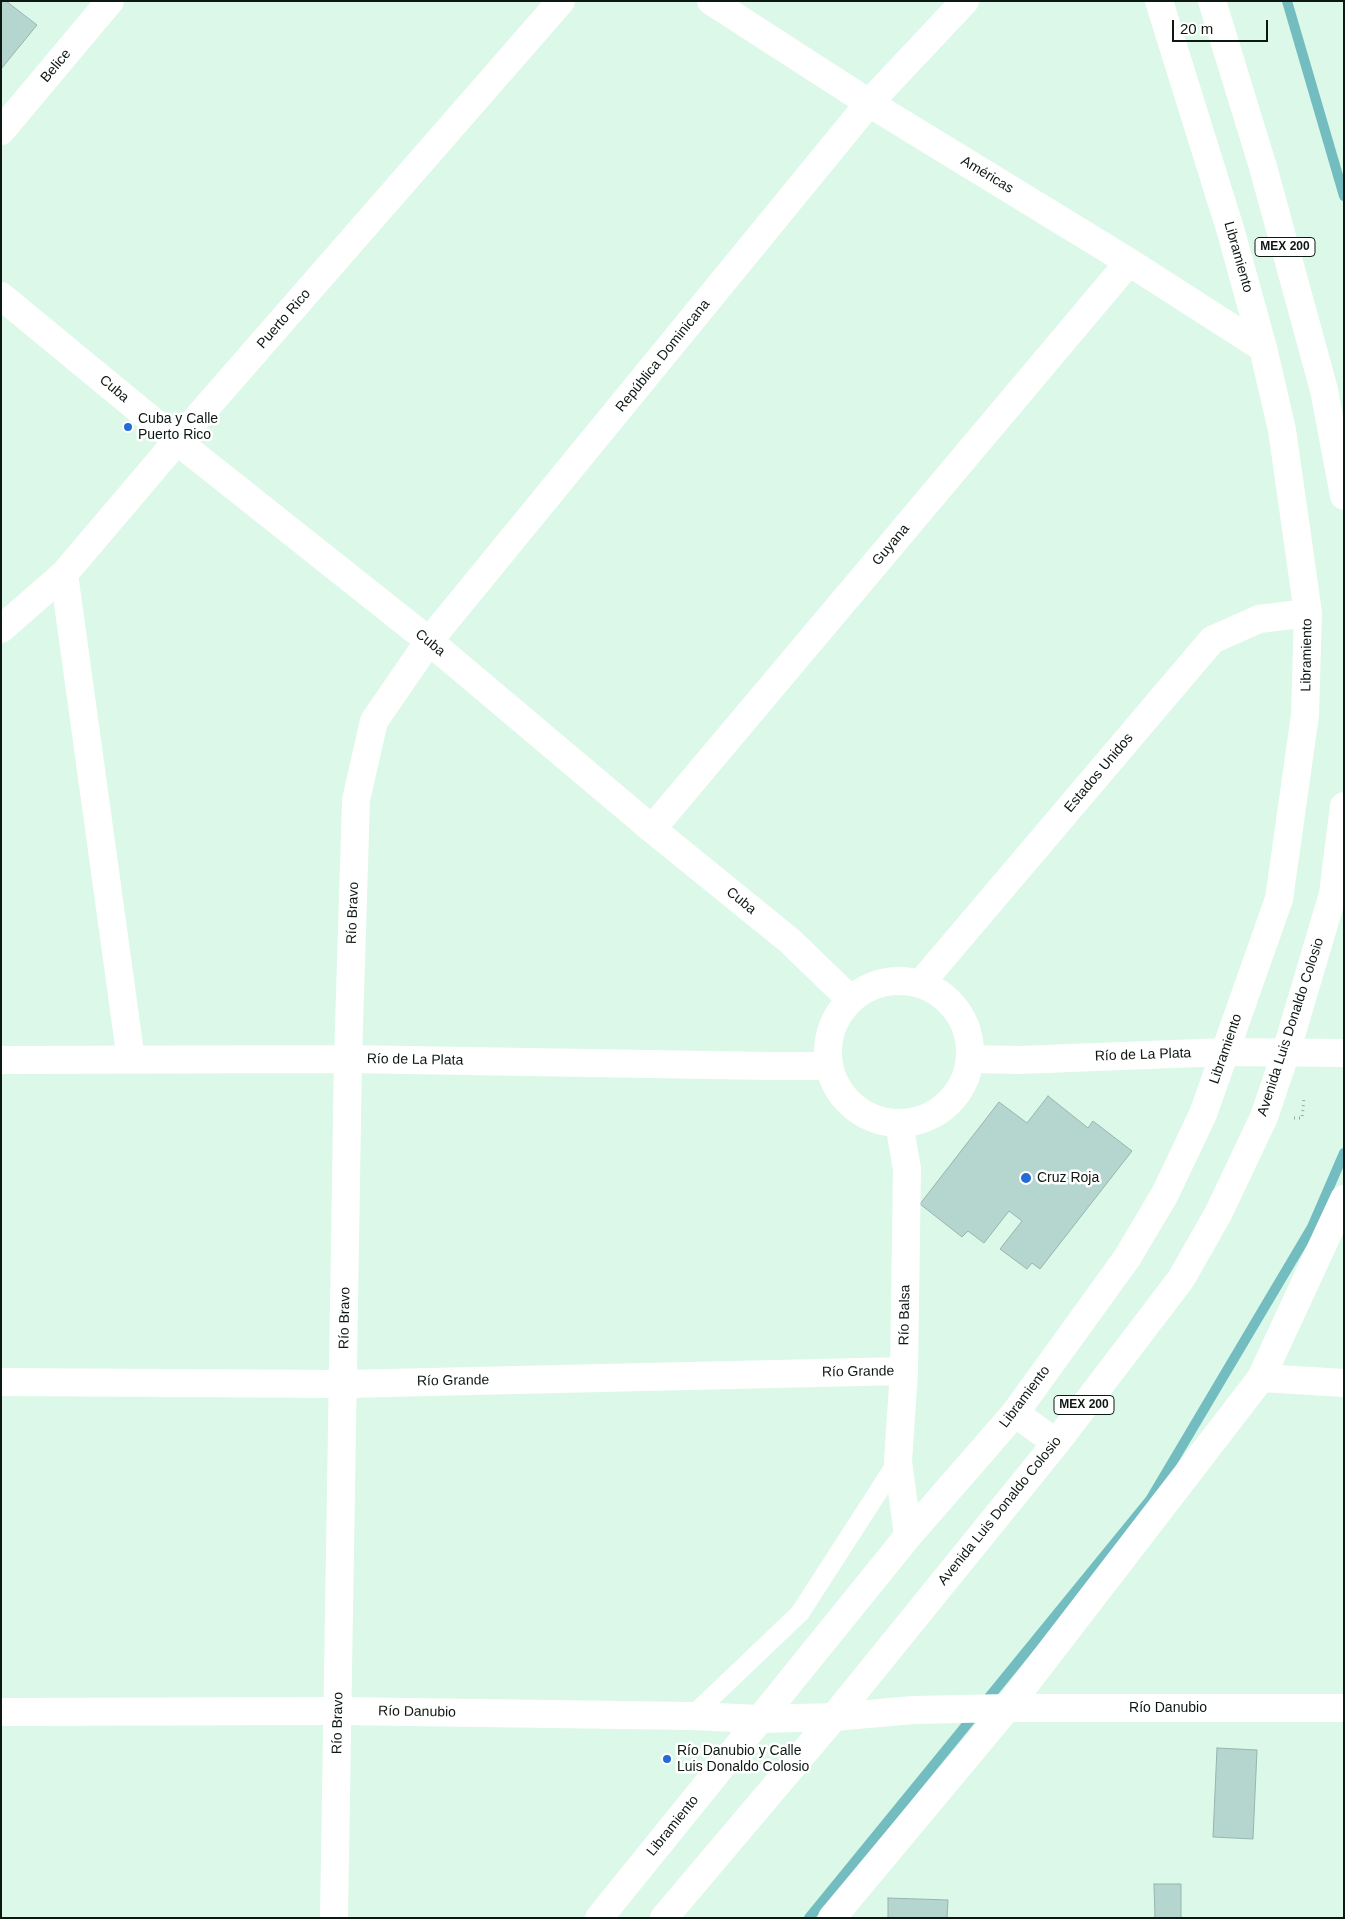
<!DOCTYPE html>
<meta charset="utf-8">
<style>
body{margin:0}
#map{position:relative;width:1345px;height:1919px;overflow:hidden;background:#dcf8e8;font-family:Helvetica,sans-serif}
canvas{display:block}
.frame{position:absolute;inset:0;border:2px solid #0e1812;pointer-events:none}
.scale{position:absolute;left:1172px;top:20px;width:96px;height:22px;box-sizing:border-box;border:2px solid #0e1812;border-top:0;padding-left:6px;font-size:15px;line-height:18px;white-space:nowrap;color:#0e1812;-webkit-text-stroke:4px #fff;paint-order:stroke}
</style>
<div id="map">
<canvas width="1345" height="1919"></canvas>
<div class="frame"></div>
<div class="scale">20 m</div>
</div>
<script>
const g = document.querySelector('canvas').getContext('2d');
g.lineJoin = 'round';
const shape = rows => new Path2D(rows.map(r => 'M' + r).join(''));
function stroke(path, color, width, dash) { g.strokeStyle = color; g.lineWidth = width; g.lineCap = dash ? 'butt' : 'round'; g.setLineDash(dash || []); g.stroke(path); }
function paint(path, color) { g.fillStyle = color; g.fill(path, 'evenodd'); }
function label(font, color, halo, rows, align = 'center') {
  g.font = font + ' Helvetica,sans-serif'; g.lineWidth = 5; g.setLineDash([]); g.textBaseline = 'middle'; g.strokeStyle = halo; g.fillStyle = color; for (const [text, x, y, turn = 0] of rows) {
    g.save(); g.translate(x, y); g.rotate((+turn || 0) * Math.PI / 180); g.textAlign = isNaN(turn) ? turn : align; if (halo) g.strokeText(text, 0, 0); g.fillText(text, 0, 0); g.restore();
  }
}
stroke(shape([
 [1287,1,1344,196],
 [809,1918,1150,1500,1312,1227,1344,1153]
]), '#73bdc1', 10);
const building = shape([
 [1,1,6,1,37,25,1,69,1,1],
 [1048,1096,1088,1128,1093,1121,1132,1151,1040,1269,1032,1263,1027,1269,1000,1249,1022,1221,1009,1211,984,1243,968,1231,962,1237,920,1204,999,1102,1027,1123,1048,1096],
 [1217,1748,1257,1750,1253,1839,1213,1837,1217,1748],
 [1154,1884,1181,1884,1181,1918,1155,1918,1154,1884],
 [888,1898,948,1900,947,1918,888,1918,888,1898]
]);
paint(building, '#b5d6cf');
stroke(building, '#95b5ae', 1);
stroke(shape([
 [1294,1118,1302,1118,1304,1098]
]), '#95aa9e', 3, [1, 4]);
stroke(shape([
 [692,1716,800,1613,898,1461]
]), '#fff', 19);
stroke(shape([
 [711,1,869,103,1129,262,1263,348],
 [1,131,110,1],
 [1,296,177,441,429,641,652,829,790,941,850,999],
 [64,574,131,1060],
 [1,629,64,574,177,441,561,1],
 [652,829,1129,262],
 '828 1052a71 71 0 1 1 142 0a71 71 0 1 1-142 0Z',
 [921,983,1212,640,1259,619,1308,613],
 [971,1059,1019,1060,1225,1052,1344,1053],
 [1,1060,348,1059,771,1066,828,1066],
 [899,1123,907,1169,904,1371,898,1461,908,1536],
 [1261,1378,1344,1383],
 [1,1382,344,1384,904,1371],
 [1015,1413,1056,1443],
 [834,1717,913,1710,1007,1708,1344,1708],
 [334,1918,348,1059,356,800,374,721,429,641,869,103,965,1],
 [599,1918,908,1536,1015,1413,1127,1258,1165,1194,1203,1114,1279,899,1305,715,1308,613,1282,430,1263,348,1231,232,1159,1],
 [832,1918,1007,1708,1261,1378,1344,1199]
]), '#fff', 28);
stroke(shape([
 [1,1712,338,1711,692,1716,760,1719,834,1717]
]), '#fff', 28);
stroke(shape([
 [1212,1,1263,167,1324,390,1344,496],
 [664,1918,834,1717,1056,1443,1181,1279,1218,1214,1264,1117,1286,1052,1333,894,1344,806]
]), '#fff', 28);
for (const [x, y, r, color] of [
 [128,427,5,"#256bd7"],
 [1026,1178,6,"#256bd7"],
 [667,1759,5,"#256bd7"]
]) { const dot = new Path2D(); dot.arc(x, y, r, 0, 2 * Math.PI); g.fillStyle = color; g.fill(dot); stroke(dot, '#fff', 2); }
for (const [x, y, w] of [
 [1285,247,60],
 [1084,1405,60]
]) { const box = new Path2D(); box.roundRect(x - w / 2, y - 9.5, w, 19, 4); g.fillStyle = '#fff'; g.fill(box); stroke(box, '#0e1812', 1); }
label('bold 12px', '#0e1812', null, [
 ["MEX 200",1285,247],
 ["MEX 200",1084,1405]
]);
label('14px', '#0e1812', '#fff', [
 ["Belice",56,66,-50],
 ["Américas",987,175,31],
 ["Libramiento",1238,257,74],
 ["Puerto Rico",284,319,-49],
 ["República Dominicana",663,356,-51],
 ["Cuba",114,389,40],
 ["Guyana",891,545,-50],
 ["Cuba",430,643,39],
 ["Libramiento",1307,655,-89],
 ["Estados Unidos",1099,773,-50],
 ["Cuba",741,901,39],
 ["Río Bravo",353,913,-88],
 ["Avenida Luis Donaldo Colosio",1291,1027,-72],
 ["Libramiento",1226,1049,-71],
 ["Río de La Plata",1143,1055,-2],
 ["Río de La Plata",415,1060,1],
 ["Río Balsa",905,1315,-89],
 ["Río Bravo",345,1318,-89],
 ["Río Grande",858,1372,-1],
 ["Río Grande",453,1381,-1],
 ["Libramiento",1025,1397,-53],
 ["Avenida Luis Donaldo Colosio",1000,1511,-51],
 ["Río Danubio",1168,1708],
 ["Río Danubio",417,1712,1],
 ["Río Bravo",338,1723,-89],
 ["Libramiento",673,1826,-51]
]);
label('14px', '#0e1812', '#fff', [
 ["Cuba y Calle",138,419],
 ["Puerto Rico",138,435],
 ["Cruz Roja",1037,1178],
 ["Río Danubio y Calle",677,1751],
 ["Luis Donaldo Colosio",677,1767]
], 'left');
</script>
